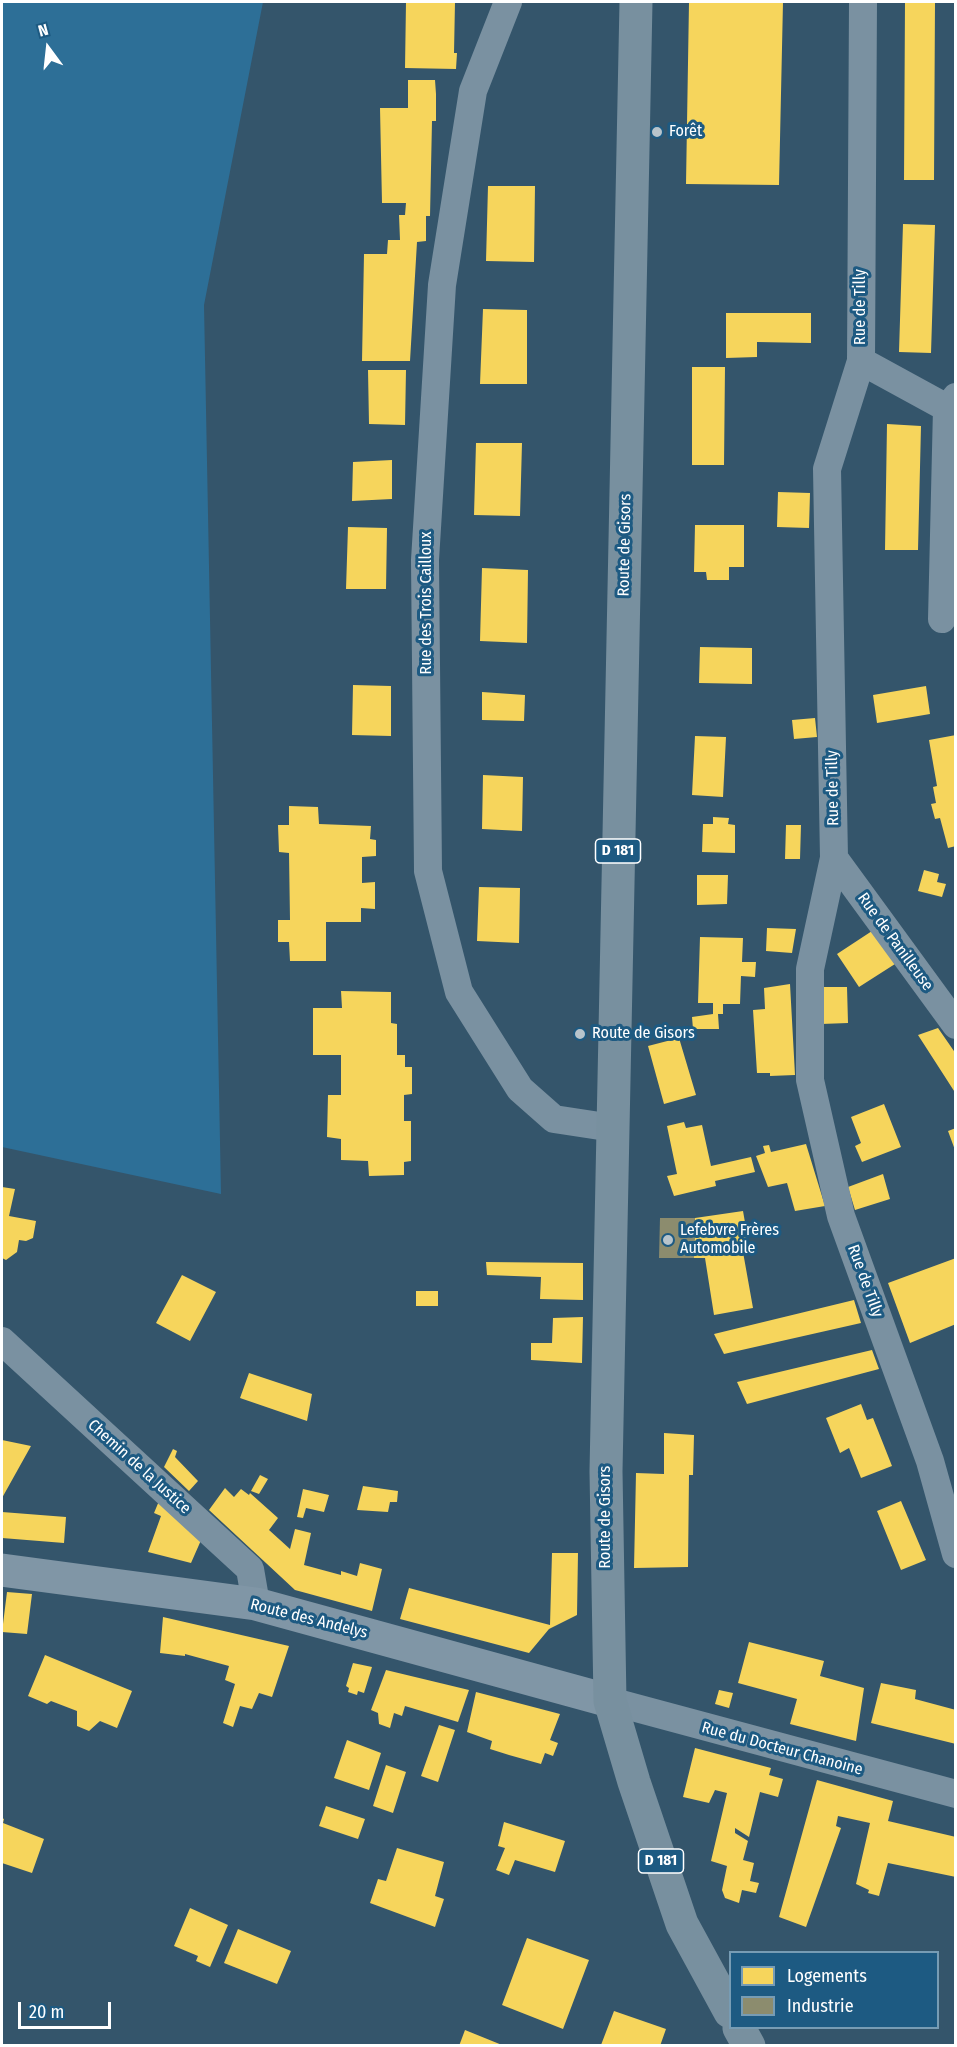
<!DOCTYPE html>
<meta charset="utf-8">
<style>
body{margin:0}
#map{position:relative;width:957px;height:2047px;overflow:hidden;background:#34556b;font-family:"Fira Sans Condensed",sans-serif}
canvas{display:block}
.frame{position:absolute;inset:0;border:3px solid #fff;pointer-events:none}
.legend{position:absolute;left:729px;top:1951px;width:210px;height:78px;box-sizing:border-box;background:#1d5a82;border:2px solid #779cb4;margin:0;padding:8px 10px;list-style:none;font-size:18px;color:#fff}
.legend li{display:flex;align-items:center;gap:12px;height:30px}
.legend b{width:30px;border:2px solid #779cb4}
.north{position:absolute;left:18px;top:18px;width:60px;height:60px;-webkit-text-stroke:4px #1d5a82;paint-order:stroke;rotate:345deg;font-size:16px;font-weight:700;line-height:24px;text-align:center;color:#fff}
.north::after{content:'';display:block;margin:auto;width:21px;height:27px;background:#fff;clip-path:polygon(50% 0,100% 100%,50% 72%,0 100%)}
.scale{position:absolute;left:18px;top:2002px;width:93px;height:27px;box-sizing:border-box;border:3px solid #fff;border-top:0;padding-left:8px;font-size:18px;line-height:21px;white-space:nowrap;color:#fff;-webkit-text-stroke:4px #1d5a82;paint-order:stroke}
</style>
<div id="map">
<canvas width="957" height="2047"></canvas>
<div class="frame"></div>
<ul class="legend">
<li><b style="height:16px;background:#f6d55c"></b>Logements</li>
<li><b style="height:16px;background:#8c8c6e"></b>Industrie</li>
</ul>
<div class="north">N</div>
<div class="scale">20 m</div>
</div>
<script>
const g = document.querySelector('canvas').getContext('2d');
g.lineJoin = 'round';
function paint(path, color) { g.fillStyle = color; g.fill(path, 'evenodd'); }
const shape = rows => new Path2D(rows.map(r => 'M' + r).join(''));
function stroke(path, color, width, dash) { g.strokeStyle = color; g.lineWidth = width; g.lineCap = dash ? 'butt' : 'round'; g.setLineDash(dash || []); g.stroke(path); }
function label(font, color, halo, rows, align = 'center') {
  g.font = font + ' "Fira Sans Condensed",sans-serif'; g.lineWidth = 6; g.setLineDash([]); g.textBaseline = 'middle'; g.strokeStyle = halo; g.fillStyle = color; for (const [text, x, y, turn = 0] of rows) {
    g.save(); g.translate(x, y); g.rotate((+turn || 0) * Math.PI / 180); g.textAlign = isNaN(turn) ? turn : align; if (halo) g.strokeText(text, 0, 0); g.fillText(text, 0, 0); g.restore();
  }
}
paint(shape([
 [2,2,263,2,204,305,221,1194,2,1147]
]), '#2d6f97');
paint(shape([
 [406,2,455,2,454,53,457,53,456,69,405,68],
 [689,2,783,2,779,185,686,184],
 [905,2,935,2,934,180,904,180],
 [408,80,435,80,436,94,436,121,432,121,430,216,426,216,426,241,417,242,410,361,362,361,364,254,387,254,388,240,400,240,399,215,405,215,406,203,382,203,380,108,408,108],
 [488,186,535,186,534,262,486,261],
 [903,224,935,225,931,353,899,352],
 [483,309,527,310,527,384,480,384],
 [726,313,811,313,811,343,757,342,757,357,726,358],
 [692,367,725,367,724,465,692,465],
 [368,370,406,370,405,425,369,424],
 [887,424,921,426,918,550,885,550],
 [476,443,522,443,520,516,474,515],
 [392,460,392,499,352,501,353,462],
 [778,492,810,493,809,528,777,527],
 [695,525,744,525,744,567,729,567,729,580,707,580,706,572,694,572],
 [348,527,387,528,386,589,346,589],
 [482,568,528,570,527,643,480,641],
 [700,647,752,648,752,684,699,683],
 [353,685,391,686,391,736,352,735],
 [926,686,930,714,877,723,873,695],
 [482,692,525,695,524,721,482,720],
 [815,718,817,737,794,739,792,720],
 [956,735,956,846,948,848,940,818,935,819,931,804,936,803,933,787,937,786,929,740],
 [695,736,726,737,723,797,692,795],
 [483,775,523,777,522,831,482,829],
 [289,806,318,807,319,824,371,826,370,839,376,840,376,856,362,857,362,883,375,882,375,909,361,908,361,922,326,922,326,961,290,961,289,942,278,942,278,920,290,920,289,853,279,852,278,825,289,825],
 [713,817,729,818,728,824,735,825,735,853,702,852,703,824,713,824],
 [786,825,801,825,800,859,785,859],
 [924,870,939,874,937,882,946,884,942,897,918,891],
 [697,875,728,875,727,904,697,905],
 [479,887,520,888,519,943,477,941],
 [767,928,796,929,792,953,766,951],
 [872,931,895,964,859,987,837,954],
 [700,937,743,938,742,962,756,962,755,977,741,976,740,1004,723,1004,723,1014,718,1014,719,1029,693,1029,692,1017,713,1014,713,1003,698,1003],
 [790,984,795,1075,770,1076,770,1073,757,1073,753,1010,765,1009,764,988],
 [820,987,847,987,848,1023,821,1024],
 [341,991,391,992,391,1023,397,1024,397,1055,405,1055,405,1067,412,1067,412,1094,404,1095,404,1121,411,1121,411,1161,404,1162,404,1175,369,1176,368,1161,341,1160,341,1139,327,1137,328,1095,341,1095,341,1055,313,1055,313,1008,342,1008],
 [938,1028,956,1054,956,1094,918,1035],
 [679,1038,696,1095,664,1104,648,1046],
 [884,1104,901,1147,862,1162,855,1146,861,1143,851,1117],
 [684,1122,686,1128,702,1125,711,1166,751,1157,755,1172,715,1181,716,1186,674,1196,667,1176,677,1174,667,1126],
 [956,1128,956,1150,955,1150,948,1131],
 [806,1144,825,1206,795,1211,787,1183,768,1187,756,1156,765,1153,763,1146,769,1145,771,1152],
 [883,1174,890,1199,855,1210,848,1187],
 [2,1187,15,1189,9,1216,36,1221,33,1238,26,1241,19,1240,17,1252,6,1260,2,1258],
 [743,1211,750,1251,743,1252,753,1308,714,1315,705,1258,694,1258,695,1218],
 [956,1258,956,1324,910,1343,888,1283],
 [486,1262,583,1263,583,1300,540,1299,541,1277,487,1275],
 [182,1275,216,1292,190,1341,156,1323],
 [416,1291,438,1291,438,1306,416,1306],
 [854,1300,861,1323,724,1354,714,1334],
 [583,1317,582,1363,531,1360,531,1343,552,1343,553,1318],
 [872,1350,879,1369,747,1404,737,1382],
 [249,1373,312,1394,307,1421,240,1398],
 [861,1404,867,1420,873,1418,892,1466,861,1478,849,1448,840,1453,826,1418],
 [664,1433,694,1435,693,1475,689,1475,688,1567,634,1568,636,1473,664,1474],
 [2,1440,31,1446,2,1498],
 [173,1449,177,1451,175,1457,198,1481,189,1491,164,1467],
 [260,1475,268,1479,259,1494,251,1491],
 [363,1486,398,1491,397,1502,390,1502,388,1512,357,1510],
 [225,1488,234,1497,241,1489,249,1495,250,1493,278,1518,269,1530,290,1549,295,1529,311,1533,304,1565,341,1575,341,1571,357,1576,360,1563,382,1569,372,1611,295,1590,209,1510],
 [303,1489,329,1495,324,1512,306,1508,303,1518,297,1517],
 [159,1501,202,1538,191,1563,148,1552,161,1516,154,1513],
 [901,1501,926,1560,901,1570,877,1511],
 [2,1512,66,1517,64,1543,2,1538],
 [552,1553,578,1553,577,1615,549,1629,529,1653,400,1619,409,1588,550,1625],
 [7,1592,32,1594,27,1634,2,1632],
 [163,1617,289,1646,272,1697,259,1693,252,1709,240,1706,233,1727,223,1723,235,1684,225,1680,229,1666,185,1654,185,1656,160,1653],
 [749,1642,824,1661,820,1676,864,1688,856,1741,790,1724,797,1699,738,1683],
 [45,1655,132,1691,117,1728,100,1721,89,1731,77,1726,77,1711,51,1701,47,1704,28,1696],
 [353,1663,372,1667,364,1693,358,1691,357,1695,348,1692,349,1688,346,1686],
 [386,1670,469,1690,458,1722,405,1706,402,1716,394,1713,390,1728,379,1724,378,1713,371,1710],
 [881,1683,916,1690,915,1699,956,1710,956,1744,871,1723],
 [719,1690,733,1693,729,1708,715,1704],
 [476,1692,560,1714,550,1740,558,1743,553,1756,545,1753,541,1764,509,1755,490,1749,492,1741,467,1732],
 [439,1725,455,1730,438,1782,421,1776],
 [347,1740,381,1753,369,1790,334,1778],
 [695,1748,771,1768,769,1775,783,1779,778,1797,760,1792,749,1837,735,1828,735,1833,748,1841,743,1860,754,1863,750,1881,759,1883,756,1893,742,1890,739,1903,725,1898,722,1890,727,1866,711,1861,727,1793,715,1790,709,1803,683,1797],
 [386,1765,406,1772,393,1813,373,1806],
 [817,1780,893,1801,888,1821,956,1837,956,1877,888,1863,879,1896,868,1893,869,1890,856,1884,870,1823,838,1816,836,1826,841,1828,806,1927,779,1917],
 [326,1806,365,1819,358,1839,319,1826],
 [2,1818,4,1819,3,1823,44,1839,32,1873,2,1863],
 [504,1822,565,1841,555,1872,515,1860,509,1875,496,1870,505,1848,498,1846],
 [397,1848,444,1862,435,1896,444,1899,435,1927,370,1903,378,1879,386,1881],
 [190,1908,228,1925,210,1967,196,1961,198,1956,174,1946],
 [238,1929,291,1951,277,1984,224,1963],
 [527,1938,589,1960,563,2029,502,2005],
 [614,2011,666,2029,660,2046,601,2045],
 [465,2030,502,2045,502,2046,459,2046]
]), '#f6d55c');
paint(shape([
 [660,1218,695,1218,694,1258,659,1258]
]), '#8c8c6e');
stroke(shape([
 [508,2,473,91,442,285,425,560,428,871,459,992,520,1089,554,1119,613,1128],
 [863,2,861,361,827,469,834,858,810,969,810,1080,841,1216,930,1461,956,1554],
 [861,361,947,408,956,397],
 [942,619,947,408],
 [834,858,956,1025],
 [2,1341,250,1569,256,1604],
 [610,1701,956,1794]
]), '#7a91a1', 28);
stroke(shape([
 [2,1570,256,1604,610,1701]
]), '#8096a6', 33);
stroke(shape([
 [636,2,606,1471,610,1701,634,1782,682,1924,730,2012],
 [739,2028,749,2046]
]), '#78909f', 33);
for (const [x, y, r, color] of [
 [657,132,6,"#b8c4cb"],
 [580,1034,6,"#b8c4cb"],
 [668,1240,6,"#b8c4cb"]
]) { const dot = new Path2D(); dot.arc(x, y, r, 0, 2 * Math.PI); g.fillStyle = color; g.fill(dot); stroke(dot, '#1d5a82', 2); }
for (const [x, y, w] of [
 [618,851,45],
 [661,1861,45]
]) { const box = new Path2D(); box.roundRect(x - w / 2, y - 12, w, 24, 4.5); g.fillStyle = '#1d5a82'; g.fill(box); stroke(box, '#fff', 1.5); }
label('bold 15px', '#fff', null, [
 ["D 181",618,851],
 ["D 181",661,1861]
]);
label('16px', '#fff', '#1d5a82', [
 ["Forêt",669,132],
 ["Route de Gisors",592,1034],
 ["Lefebvre Frères",680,1231],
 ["Automobile",680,1249]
], 'left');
label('16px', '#fff', '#1d5a82', [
 ["Rue de Tilly",861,307,-90],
 ["Route de Gisors",625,545,-89],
 ["Rue des Trois Cailloux",427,603,-90],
 ["Rue de Tilly",833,788,-91],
 ["Rue de Panilleuse",895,942,54],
 ["Rue de Tilly",865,1281,70],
 ["Chemin de la Justice",139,1467,42],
 ["Route de Gisors",606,1517,-90],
 ["Route des Andelys",309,1619,14],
 ["Rue du Docteur Chanoine",782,1749,15]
]);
</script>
